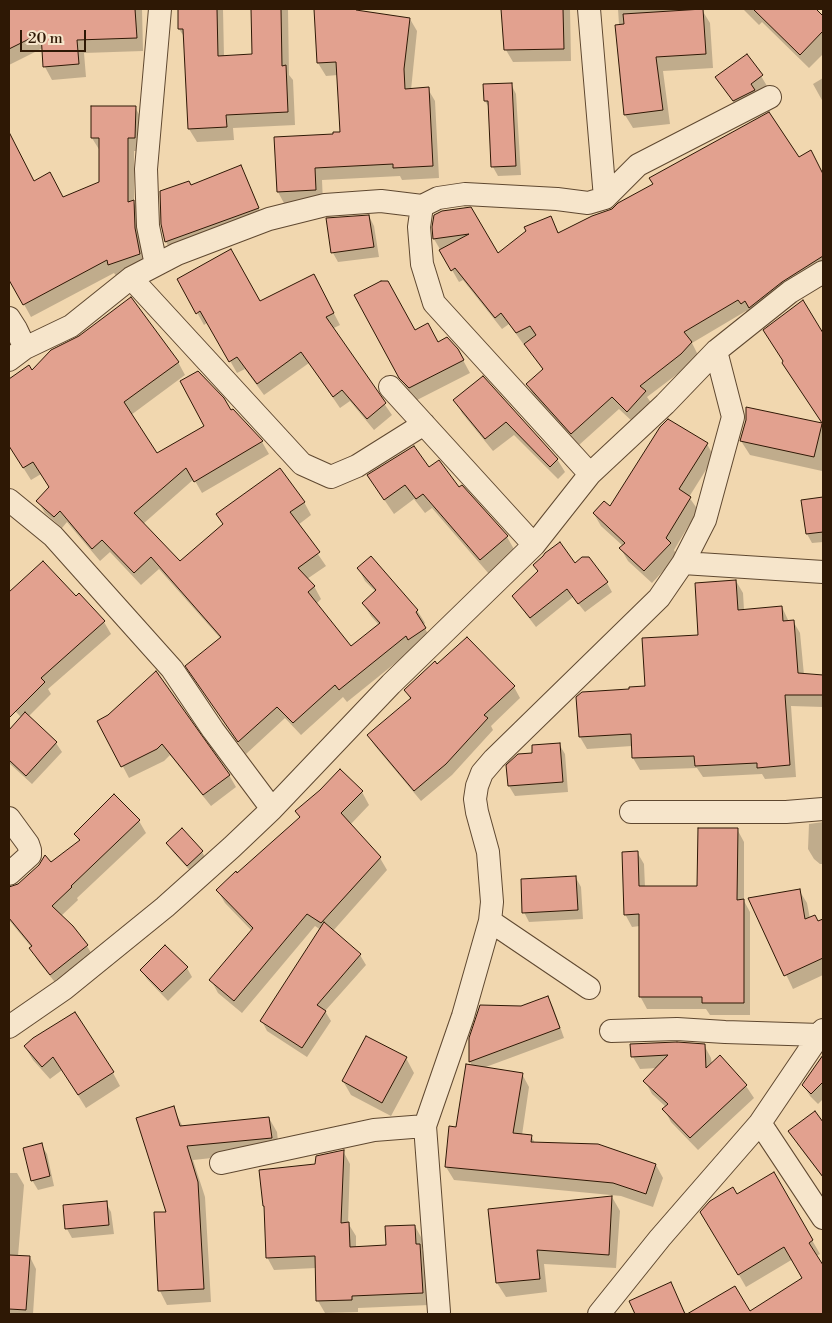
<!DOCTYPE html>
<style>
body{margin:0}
#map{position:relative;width:832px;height:1323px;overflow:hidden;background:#f1d7af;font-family:"Libre Bodoni",serif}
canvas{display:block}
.frame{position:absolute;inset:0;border:10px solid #2e1805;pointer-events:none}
.scale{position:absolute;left:20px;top:30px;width:66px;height:22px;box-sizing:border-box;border:2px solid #2e1805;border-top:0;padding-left:6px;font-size:15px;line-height:18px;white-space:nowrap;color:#2e1805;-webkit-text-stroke:4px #f6e5cb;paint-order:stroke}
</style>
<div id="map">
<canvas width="832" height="1323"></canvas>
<div class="frame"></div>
<div class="scale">20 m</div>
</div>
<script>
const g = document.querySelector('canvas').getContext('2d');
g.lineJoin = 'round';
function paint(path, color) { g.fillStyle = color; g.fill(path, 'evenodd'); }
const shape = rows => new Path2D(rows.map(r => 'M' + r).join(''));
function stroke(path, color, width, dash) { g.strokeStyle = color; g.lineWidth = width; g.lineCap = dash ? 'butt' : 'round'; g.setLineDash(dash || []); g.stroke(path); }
paint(shape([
 [9,9,142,9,143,51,84,53,86,77,52,80,45,67,43,48,9,65],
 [179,9,223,9,224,57,253,55,252,9,288,9,289,75,293,80,295,125,233,128,234,140,197,142,189,129,185,38,179,29],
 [315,9,335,9,410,19,417,31,411,90,428,89,435,101,439,178,402,180,400,176,322,180,323,203,285,205,278,192,275,138,334,135,341,133,338,75,326,76,318,63],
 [502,9,570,9,571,61,513,62,506,50],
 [618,9,696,9,696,10,702,10,710,23,713,68,663,71,670,124,633,128,625,115],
 [743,9,814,9,823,18,823,54,809,68,762,22,759,25],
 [761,76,767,86,756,94,739,110,716,77],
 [823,78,823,102,813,84],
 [511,84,516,94,521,175,498,176,493,167,490,109,485,101],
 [135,107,142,120,142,151,134,151,134,203,141,214,147,267,117,277,114,273,31,317,9,277,9,134,34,182,63,198,100,182,100,151,92,138],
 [798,159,817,164,823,176,823,271,749,316,746,311,692,343,698,355,688,366,647,397,652,404,634,423,619,409,579,445,534,396,527,384,543,370,526,344,524,345,509,324,502,329,463,280,459,282,434,239,442,212,497,255,551,218,559,234],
 [241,167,263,218,171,251,166,242,162,224,191,187],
 [369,216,374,226,379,257,338,262,333,253,328,219],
 [314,275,340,325,332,329,392,415,374,430,350,401,340,408,309,363,264,395,245,369,237,373,208,322,204,325,179,280,260,303],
 [802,302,823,334,823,422,819,419],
 [414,332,438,343,457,349,470,373,417,400,408,390,400,377],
 [178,362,185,375,131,415,157,455,233,410,262,442,269,454,202,493,194,479,143,524,180,563,304,502,311,515,298,525,326,566,307,579,314,586,321,599,316,604,351,647,379,625,371,616,363,603,376,592,365,581,358,568,417,610,425,623,423,625,432,641,414,648,347,702,343,697,301,735,285,718,246,754,194,678,221,639,159,569,141,585,110,552,100,561,67,522,62,528,45,513,38,501,50,488,41,474,31,480,9,445,9,381,29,367,32,372],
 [483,378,557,459,565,472,558,479,514,435,493,451,462,413,455,400],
 [821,424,823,428,822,471,750,455,741,441],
 [707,444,714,457,689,497,698,510,674,550,677,556,652,583,628,561,621,549,623,546,601,526,594,514,610,508],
 [429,469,459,489,461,487,507,537,515,551,489,574,432,508,425,513,414,499,394,514,368,476],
 [823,499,823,542,812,543,807,534,802,501],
 [42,563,76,598,104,622,111,634,48,689,51,694,28,717,56,743,62,752,32,784,9,763,9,732,22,718,9,705,9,594],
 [574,564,607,583,612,592,585,612,573,597,536,627,519,605,513,596,539,572,534,565],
 [736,581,743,593,744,610,782,607,789,622,793,621,800,633,804,675,823,677,823,707,791,706,796,777,765,779,762,774,703,777,697,768,640,770,633,758,632,746,587,749,580,737,630,690,647,687,699,636],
 [437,666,514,687,520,698,491,726,493,730,452,775,421,801,375,746,368,735,411,700,405,690],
 [109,716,229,775,236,787,211,806,170,755,164,761,129,778,99,721],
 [559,744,565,754,568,792,515,796,509,786,508,766],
 [362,792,369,805,350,825,380,858,387,870,333,931,360,955,366,965,325,1011,331,1021,307,1057,267,1031,262,1021,321,930,315,926,242,1013,218,993,211,980,252,931,225,903,218,891,237,874],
 [114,796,139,821,146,833,77,898,78,900,61,916,87,946,94,958,58,986,38,961,31,949,32,948,9,920,9,888,13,888,51,864,80,842,75,834],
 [823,822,823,864,820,864,814,859,808,849,809,824],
 [737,829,744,842,744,901,750,912,750,1015,710,1015,706,1009,647,1009,640,996,640,926,632,927,625,914,637,852,644,864,645,887,698,887],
 [182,830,202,852,208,862,194,875,173,852,167,843],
 [576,878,581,887,583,919,529,922,524,912],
 [799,890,807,903,810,919,818,922,823,920,823,975,793,989,750,899],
 [187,968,192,977,168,1001,147,979,141,970],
 [548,997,553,1007,564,1038,483,1068,522,1074,529,1087,522,1135,531,1136,535,1143,656,1165,663,1178,653,1207,621,1196,454,1180,446,1167,473,1067,470,1062,471,1038,521,1007],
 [704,1045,711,1058,712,1065,720,1057,746,1086,754,1098,698,1150,671,1122,664,1109,666,1107,652,1094,645,1081,657,1068,640,1069,633,1057],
 [25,1047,113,1073,120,1086,86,1108,62,1070,50,1079,33,1060],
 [823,1057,823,1099,818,1104,810,1096,803,1085],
 [406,1058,414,1073,391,1116,351,1095,343,1081],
 [173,1108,183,1127,269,1118,277,1132,279,1151,193,1160,205,1197,211,1302,167,1305,160,1291,156,1214,167,1213],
 [815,1113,823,1124,823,1178,798,1145,790,1131],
 [41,1145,47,1154,54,1186,38,1190,32,1180],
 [343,1151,350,1164,348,1223,356,1236,356,1248,387,1246,415,1226,422,1239,422,1250,427,1258,429,1305,358,1308,358,1312,325,1313,318,1301,316,1268,274,1270,267,1257,317,1166],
 [9,1173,17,1173,24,1185,18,1256,30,1257,36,1269,33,1314,9,1314],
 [774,1174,820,1254,816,1256,823,1267,823,1314,689,1314,734,1287,749,1313,804,1278,793,1259,746,1287,702,1212,736,1195],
 [612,1197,620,1211,616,1268,544,1264,547,1292,506,1297,497,1283,490,1210],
 [106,1203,111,1212,114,1234,72,1238,67,1229],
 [670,1283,686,1314,635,1314,636,1314]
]), '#0003');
const building = shape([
 [9,9,135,9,137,38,77,40,79,64,43,67,41,33,9,49,9,9],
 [178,9,217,9,218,56,252,54,251,9,281,9,282,66,286,65,288,112,226,115,227,127,188,129,183,29,178,29,178,9],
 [314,9,356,9,356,10,410,18,404,69,405,89,429,87,433,166,393,168,393,164,315,168,316,190,277,192,274,137,333,134,333,132,340,132,336,62,317,63,314,9],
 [501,9,563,9,564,49,504,50,501,9],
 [703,9,706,54,656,57,663,110,624,115,615,25,624,24,623,14,703,9],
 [753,9,816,9,823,16,823,31,800,55,753,9],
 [747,54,763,75,751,84,755,90,733,101,715,77,747,54],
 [512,83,516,166,491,167,488,101,484,101,483,84,512,83],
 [91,106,136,106,135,138,128,138,128,202,134,200,135,228,140,254,108,265,107,260,23,305,9,280,9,132,34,181,50,172,63,197,99,182,99,138,91,138,91,106],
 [769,112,799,157,811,150,823,174,823,256,782,282,749,308,745,301,741,304,738,300,684,332,692,342,681,354,640,386,646,391,627,412,612,397,571,434,526,384,543,369,524,344,536,335,530,326,516,333,501,313,495,318,455,268,451,271,439,250,469,234,433,239,432,227,434,215,442,211,471,207,498,253,526,231,524,227,551,216,558,233,592,216,612,209,618,203,653,184,649,178,769,112],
 [241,165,259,208,165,242,161,224,160,191,189,181,191,185,241,165],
 [369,215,374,247,331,253,326,218,369,215],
 [231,249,260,301,314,274,334,313,326,317,386,403,367,419,342,390,333,397,301,352,257,384,237,357,229,362,200,311,196,314,177,279,231,249],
 [381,281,388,281,415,330,428,323,438,342,447,337,458,349,464,360,409,388,399,378,354,295,381,281],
 [131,297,179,362,124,402,157,453,204,426,180,381,198,371,224,398,231,410,233,409,263,441,194,482,186,468,134,513,180,561,223,524,216,514,280,468,305,502,290,512,320,552,298,568,315,586,308,592,351,646,380,623,362,603,376,590,357,568,371,556,418,610,416,612,426,628,408,640,406,636,339,690,335,685,293,723,277,707,238,742,185,666,221,637,151,557,134,573,102,540,92,549,60,511,54,517,36,501,49,487,33,462,23,468,9,446,9,379,29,365,32,370,51,350,79,336,131,297],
 [803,300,823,333,823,426,822,424,814,457,740,441,746,420,746,407,822,423,782,363,783,361,763,330,803,300],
 [483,376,558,459,550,467,506,422,485,439,453,400,483,376],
 [668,419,708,443,679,489,691,497,666,538,671,543,644,571,619,548,625,543,593,513,604,501,610,506,660,427,668,419],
 [414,446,429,467,439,460,459,487,462,485,508,536,480,560,423,494,416,499,405,485,384,500,367,475,414,446],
 [823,497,823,532,806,534,801,500,823,497],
 [560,542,575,563,582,557,589,557,608,582,578,604,567,589,530,618,512,596,538,571,533,565,543,556,545,553,560,542],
 [43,561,76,596,79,593,105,621,41,678,45,682,9,718,9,592,43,561],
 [736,580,738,610,782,606,783,621,794,620,798,673,823,675,823,695,785,695,790,765,757,768,757,763,695,766,694,756,632,758,631,734,579,737,576,697,582,692,629,689,629,687,645,686,642,638,698,635,695,583,736,580],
 [467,637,515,686,484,715,488,718,446,764,414,791,367,735,411,698,404,690,435,661,437,664,467,637],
 [156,671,230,775,203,795,162,744,157,749,121,767,97,721,108,715,156,671],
 [25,712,57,742,26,776,9,760,9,730,25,712],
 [560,743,563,782,508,786,506,765,518,754,532,753,532,745,560,743],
 [340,769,363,791,341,813,381,857,321,923,307,914,234,1001,209,980,253,928,216,890,236,871,237,873,300,817,295,811,320,790,340,769],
 [114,794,140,820,71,886,72,887,52,906,73,926,88,945,50,975,29,948,32,946,9,918,9,887,18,884,39,865,45,855,51,862,80,840,74,834,114,794],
 [182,828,203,851,187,866,166,843,182,828],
 [698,828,738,828,737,900,744,899,744,1003,702,1003,702,997,639,997,639,914,624,915,622,852,638,851,639,886,697,886,698,828],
 [576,876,578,910,522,913,521,879,576,876],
 [800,889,805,919,815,915,818,921,823,919,823,958,784,976,748,898,800,889],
 [324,922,361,954,317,1005,326,1011,302,1048,260,1021,324,922],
 [165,945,188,967,162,992,140,970,165,945],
 [548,996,560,1028,469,1062,469,1038,480,1005,521,1006,548,996],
 [75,1012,114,1072,78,1095,53,1057,42,1067,24,1046,33,1038,75,1012],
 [366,1036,407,1057,382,1103,342,1081,366,1036],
 [677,1042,705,1044,706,1068,720,1055,747,1085,690,1138,662,1109,668,1104,643,1081,668,1055,631,1057,630,1044,677,1042],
 [823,1055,823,1082,811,1094,802,1085,823,1055],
 [466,1064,523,1073,513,1133,532,1135,531,1142,598,1144,656,1164,646,1194,613,1183,445,1167,449,1126,456,1127,466,1064],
 [174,1106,180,1126,269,1117,272,1138,187,1146,198,1182,204,1289,158,1291,154,1212,166,1212,136,1118,174,1106],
 [815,1111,823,1122,823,1177,788,1131,815,1111],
 [42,1143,50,1176,31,1181,23,1148,42,1143],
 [344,1150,341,1223,349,1222,350,1247,386,1245,385,1226,415,1225,416,1244,420,1244,423,1293,352,1296,352,1300,316,1301,315,1256,266,1258,264,1206,263,1206,259,1170,315,1164,316,1156,344,1150],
 [774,1172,813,1240,809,1243,823,1265,823,1314,687,1314,735,1286,750,1311,802,1278,784,1247,738,1275,700,1212,710,1201,733,1187,737,1194,774,1172],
 [612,1196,609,1255,537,1250,540,1279,496,1283,488,1209,612,1196],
 [107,1201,109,1225,65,1229,63,1205,107,1201],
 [9,1255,30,1256,26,1310,9,1309,9,1255],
 [671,1282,685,1314,635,1314,629,1301,671,1282]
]);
paint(building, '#e2a18f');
stroke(building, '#2e1805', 1);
const minor = shape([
 [589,9,605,198],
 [156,265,148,226,146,169,160,9],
 [131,278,302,464,331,477,357,466,424,424],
 [9,318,16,329,25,348,9,360],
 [25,348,71,326,131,278,177,254,269,219,325,205,381,201,422,206],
 [390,387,534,545],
 [590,474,434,303,422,264,419,227,422,206,438,198,465,194,557,199,588,203,605,198,638,165,770,97],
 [9,500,53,536,172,669,213,730,272,809],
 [683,563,823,572],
 [631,812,786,812,823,809],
 [9,818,28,844,30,850,30,855,9,874],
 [490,921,589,988],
 [9,1027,64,989,165,907,232,847,272,809,391,684,534,545,590,474,665,404,716,351,790,292,823,272],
 [611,1031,677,1029,725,1032,820,1035],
 [760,1123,823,1218],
 [221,1163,374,1130,425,1126],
 [439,1312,425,1126,463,1016,490,921,492,902,488,852,477,812,475,799,477,786,482,773,494,759,659,598,683,563,705,520,733,417,716,351],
 [599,1314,660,1238,760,1123,823,1030]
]);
stroke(minor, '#5f4830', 24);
stroke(minor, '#f6e5cb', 22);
</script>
